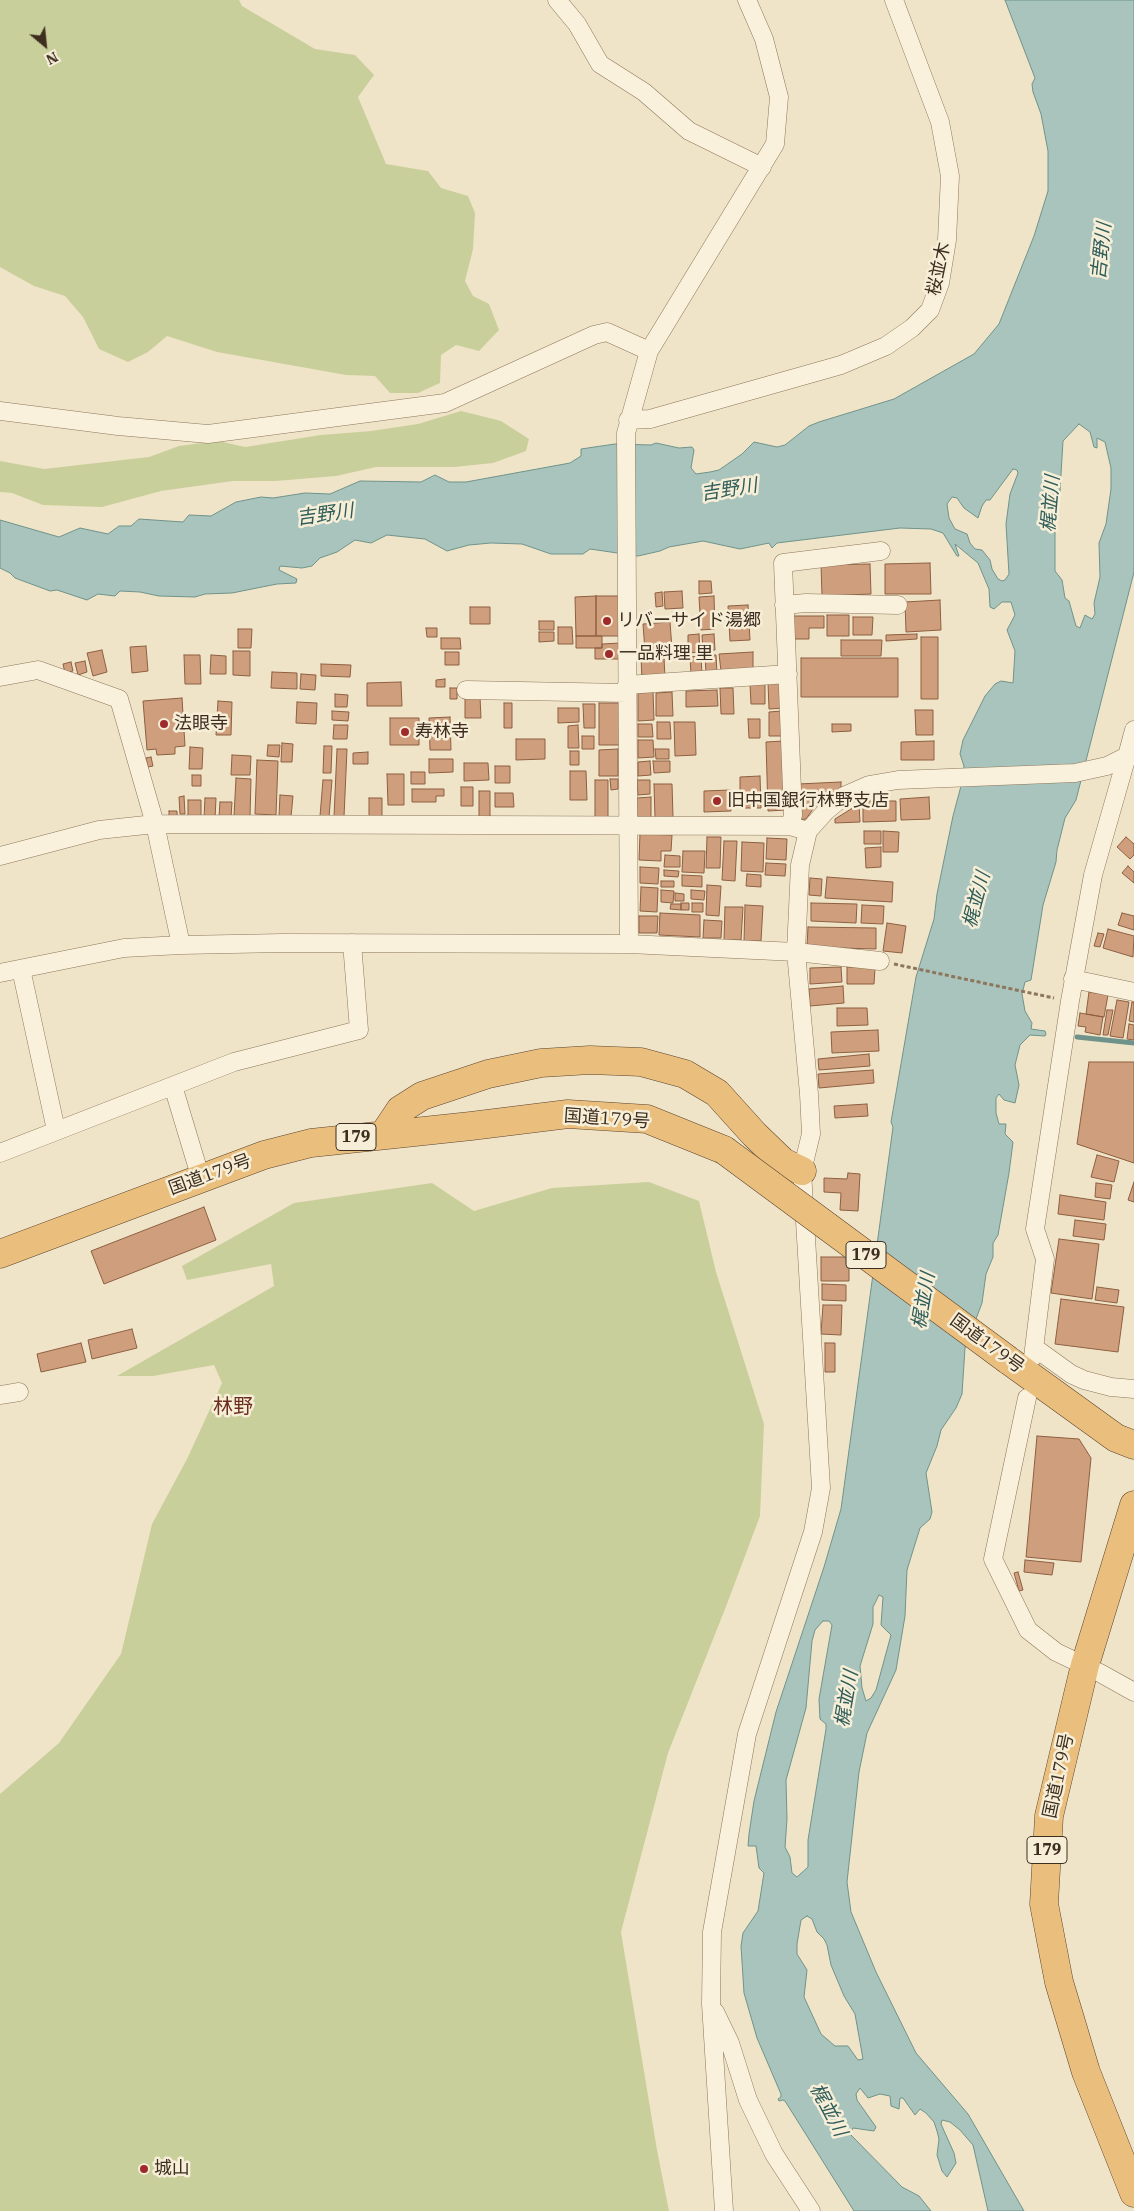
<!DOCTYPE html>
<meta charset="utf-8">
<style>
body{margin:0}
#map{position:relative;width:1134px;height:2211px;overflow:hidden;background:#f0e4c8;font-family:"IBM Plex Serif",serif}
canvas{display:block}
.north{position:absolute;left:20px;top:20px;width:50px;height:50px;-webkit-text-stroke:4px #f7eed8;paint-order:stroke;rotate:152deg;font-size:14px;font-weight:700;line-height:20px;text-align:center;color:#3d2e20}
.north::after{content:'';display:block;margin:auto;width:18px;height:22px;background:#3d2e20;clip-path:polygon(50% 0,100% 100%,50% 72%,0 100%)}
</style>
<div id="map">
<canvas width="1134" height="2211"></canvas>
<div class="north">N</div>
</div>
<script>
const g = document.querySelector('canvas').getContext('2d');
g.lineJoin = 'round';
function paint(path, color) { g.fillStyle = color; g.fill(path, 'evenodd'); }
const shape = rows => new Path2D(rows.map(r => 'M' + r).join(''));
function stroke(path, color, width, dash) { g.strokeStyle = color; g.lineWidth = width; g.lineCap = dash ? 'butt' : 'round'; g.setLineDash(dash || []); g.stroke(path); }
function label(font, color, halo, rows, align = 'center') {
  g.font = font + ' "IBM Plex Serif","Noto Sans JP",serif'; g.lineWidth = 5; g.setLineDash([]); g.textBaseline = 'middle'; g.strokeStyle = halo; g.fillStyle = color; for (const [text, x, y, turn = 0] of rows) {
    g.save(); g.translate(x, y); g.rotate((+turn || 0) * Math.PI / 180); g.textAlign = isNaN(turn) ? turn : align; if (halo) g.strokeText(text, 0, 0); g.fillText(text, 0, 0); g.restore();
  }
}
paint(shape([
 [0,0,239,0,242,6,315,49,355,55,374,75,358,97,386,164,428,171,441,188,468,196,475,213,473,249,465,281,473,296,489,304,499,330,479,351,456,345,441,355,440,383,418,393,390,393,375,376,346,375,217,352,167,336,148,352,128,362,99,349,83,317,65,296,34,286,0,267],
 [461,411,501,421,529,439,526,451,493,463,454,467,376,467,336,476,276,481,233,481,161,491,102,507,43,505,12,493,0,492,0,461,44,469,149,457,179,446,218,441,245,447,321,435,371,431,418,424],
 [649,1182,699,1201,716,1272,764,1424,760,1516,727,1604,668,1753,621,1932,657,2150,669,2211,0,2211,0,1794,59,1743,121,1654,152,1524,187,1459,222,1383,214,1365,153,1376,117,1376,274,1286,271,1264,187,1280,182,1266,294,1203,432,1183,474,1211,552,1188]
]), '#c9cf9b');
const water = shape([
 [1005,0,1134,0,1134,572,1076,800,1065,818,1057,850,1056,862,1043,905,1031,980,1025,982,1022,994,1025,1011,1032,1023,1031,1029,1045,1031,1046,1034,1045,1036,1030,1035,1020,1045,1015,1065,1019,1085,1015,1103,1004,1100,999,1094,996,1098,996,1113,999,1124,1006,1124,1005,1134,1013,1142,1009,1173,998,1235,993,1243,993,1257,986,1274,982,1303,965,1348,962,1394,956,1408,941,1430,937,1446,926,1473,932,1512,930,1519,920,1528,907,1570,905,1616,896,1670,867,1733,859,1772,847,1882,851,1912,876,1972,916,2053,968,2114,1024,2211,988,2211,973,2145,960,2130,950,2122,942,2120,941,2124,954,2153,956,2163,947,2177,942,2171,937,2155,939,2139,937,2131,934,2122,926,2113,920,2109,915,2115,903,2098,900,2098,899,2109,891,2106,890,2096,880,2094,868,2098,860,2088,856,2094,857,2100,876,2127,874,2131,853,2128,850,2134,902,2187,919,2196,931,2211,854,2211,785,2101,783,2100,779,2101,778,2099,781,2097,781,2094,757,2038,744,1993,741,1946,743,1933,758,1911,764,1873,759,1868,756,1846,748,1846,749,1834,754,1801,776,1712,824,1567,841,1509,891,1142,893,1127,891,1122,916,977,934,919,937,894,953,816,961,786,964,766,960,754,963,740,985,696,995,684,1001,681,1013,683,1015,651,1007,630,1015,615,1011,602,1002,602,994,609,990,607,989,589,978,563,955,544,959,556,957,556,943,533,931,529,900,528,777,543,772,548,769,543,740,549,703,541,669,547,660,551,638,556,590,549,583,554,551,554,522,544,491,543,469,545,447,551,425,539,387,535,371,543,355,540,337,552,320,558,312,566,302,568,280,566,279,570,297,579,296,583,277,584,232,593,205,594,195,597,159,596,140,592,120,591,115,596,98,594,87,600,57,590,50,591,15,578,10,573,0,568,0,520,59,537,80,528,108,534,119,526,131,526,139,519,183,522,189,515,211,516,236,502,261,497,273,498,305,493,330,494,360,481,421,482,435,475,449,482,466,482,570,463,581,456,581,449,615,444,651,445,656,443,679,448,692,447,694,450,691,468,696,474,710,472,719,470,742,454,754,442,777,447,785,445,809,426,819,422,894,399,974,354,999,324,1034,236,1048,191,1048,151,1041,114,1033,92,1032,84,1035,78,1005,0],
 [1079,424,1090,432,1094,447,1097,448,1097,438,1105,442,1111,468,1111,489,1106,524,1099,543,1100,577,1094,603,1095,614,1092,619,1085,615,1080,628,1076,626,1069,601,1065,598,1062,580,1055,571,1055,515,1060,491,1063,441,1079,424],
 [1013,469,1017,470,1018,473,1010,494,1006,524,1009,574,1005,580,1002,581,998,579,992,569,990,560,982,550,975,549,970,543,967,534,955,529,949,518,947,504,952,497,957,498,964,508,978,518,982,506,986,500,990,500,1013,469],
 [879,1595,883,1597,881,1625,891,1635,876,1690,871,1698,866,1701,862,1688,860,1666,873,1624,873,1607,879,1595],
 [823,1621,829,1621,832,1625,819,1699,820,1719,826,1724,826,1729,808,1840,808,1867,797,1877,792,1873,790,1857,785,1847,787,1819,786,1780,806,1708,812,1641,815,1630,823,1621],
 [807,1916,812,1919,817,1932,824,1939,827,1945,831,1965,844,1996,855,2014,863,2059,858,2060,848,2046,835,2046,821,2034,804,1997,807,1970,797,1954,797,1944,801,1920,807,1916]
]);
paint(water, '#a9c4bc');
stroke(water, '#6f938a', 1);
stroke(shape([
 [1077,1037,1134,1043]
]), '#6f938a', 5);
const building = shape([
 [930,563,931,594,885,594,885,564,930,563],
 [870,564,871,594,822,596,821,565,870,564],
 [699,581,711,581,712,593,699,594,699,581],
 [682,591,683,608,665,609,664,592,682,591],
 [662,592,663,606,656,607,655,593,662,592],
 [596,596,596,636,576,636,575,597,596,596],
 [596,596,621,596,622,636,596,636,596,596],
 [714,596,715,629,701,630,699,597,714,596],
 [940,600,941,630,906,632,905,602,940,600],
 [748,605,750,640,730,641,728,606,748,605],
 [470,607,490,607,490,624,470,624,470,607],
 [827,615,849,615,849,636,827,636,827,615],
 [792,616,824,616,824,628,809,628,809,639,792,639,792,616],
 [853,617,873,617,872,635,853,635,853,617],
 [539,621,554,621,554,630,539,630,539,621],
 [670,622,672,649,645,651,643,624,670,622],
 [558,627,572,627,573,644,558,644,558,627],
 [426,628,437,628,437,637,427,637,426,628],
 [238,629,252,629,251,648,238,648,238,629],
 [539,632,554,632,554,641,539,642,539,632],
 [699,634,700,652,688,653,688,635,699,634],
 [714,634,715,650,703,651,702,635,714,634],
 [917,634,917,639,886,641,886,635,917,634],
 [576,636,602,636,602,648,576,648,576,636],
 [921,637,938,637,938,699,921,699,921,637],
 [441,638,460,638,461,649,441,649,441,638],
 [841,640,882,640,881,656,841,656,841,640],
 [621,643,621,659,595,659,595,648,602,648,602,644,621,643],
 [146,646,148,671,132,673,130,647,146,646],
 [102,650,107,672,93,676,87,653,102,650],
 [233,651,250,651,250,676,233,675,233,651],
 [445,652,459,652,459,665,445,665,445,652],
 [753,652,753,669,721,671,719,654,753,652],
 [184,655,200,655,201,684,185,684,184,655],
 [211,655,226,656,226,674,210,674,211,655],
 [705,655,716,655,717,673,706,674,705,655],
 [701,656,702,674,691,674,690,657,701,656],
 [664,657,665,678,642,680,641,658,664,657],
 [801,658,898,658,898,697,801,697,801,658],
 [85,661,87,672,78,675,75,663,85,661],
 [71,662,73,671,65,673,63,664,71,662],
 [321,664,351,665,350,677,321,676,321,664],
 [272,672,297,673,297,689,271,688,272,672],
 [301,674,316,675,315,690,300,689,301,674],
 [445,679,445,687,436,687,436,680,445,679],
 [401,682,402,706,367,706,367,683,401,682],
 [783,682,784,708,769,709,768,683,783,682],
 [765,683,765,704,751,704,750,684,765,683],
 [450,688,457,688,457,699,450,699,450,688],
 [720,688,733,688,734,714,721,714,720,688],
 [717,690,718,706,686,707,686,691,717,690],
 [653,692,654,720,638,721,638,693,653,692],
 [672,692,673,716,656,716,656,693,672,692],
 [335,694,348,695,347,707,335,707,335,694],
 [465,697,480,697,481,718,465,718,465,697],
 [182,698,185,746,175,747,175,754,157,755,156,749,147,750,143,701,182,698],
 [218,701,232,702,231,735,216,735,218,701],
 [297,702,317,703,316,724,296,723,297,702],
 [504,703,512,703,512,728,504,728,504,703],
 [599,703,619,703,620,745,599,745,599,703],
 [583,704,595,704,595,728,584,728,583,704],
 [558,708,579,708,579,722,558,723,558,708],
 [915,710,933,710,933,735,916,735,915,710],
 [332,711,349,712,348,721,332,720,332,711],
 [782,711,782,736,769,736,769,712,782,711],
 [450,717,451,750,430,750,429,718,450,717],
 [390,718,419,718,419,745,390,745,390,718],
 [748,719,760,719,760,738,749,738,748,719],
 [657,722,670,722,671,739,657,739,657,722],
 [674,722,695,722,696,755,675,756,674,722],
 [638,724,652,724,653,737,638,737,638,724],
 [832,724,851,724,851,731,832,732,832,724],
 [334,725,348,725,347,739,333,739,334,725],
 [578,725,579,748,568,748,568,726,578,725],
 [582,736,594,736,594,749,582,749,582,736],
 [516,739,545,739,545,759,516,760,516,739],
 [638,740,653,740,654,757,638,758,638,740],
 [784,741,786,810,768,811,766,742,784,741],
 [934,741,934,760,901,760,901,742,934,741],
 [282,743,293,744,292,762,281,762,282,743],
 [268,745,280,745,279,757,267,756,268,745],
 [324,746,332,746,331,773,323,773,324,746],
 [190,747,203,748,202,769,189,769,190,747],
 [337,749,347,749,344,817,334,817,337,749],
 [618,749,618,776,599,776,599,750,618,749],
 [655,749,669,749,669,759,656,759,655,749],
 [570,751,579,751,579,765,570,765,570,751],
 [368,752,368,764,353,764,353,753,368,752],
 [232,755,251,756,250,775,231,775,232,755],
 [151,757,153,766,148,767,146,758,151,757],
 [429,759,453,759,453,772,429,773,429,759],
 [257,760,278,761,276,815,255,814,257,760],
 [650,761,651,775,638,776,638,762,650,761],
 [653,761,670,761,670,772,654,773,653,761],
 [464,763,488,763,489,780,464,781,464,763],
 [495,766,510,766,510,783,495,783,495,766],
 [570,771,586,771,587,800,570,800,570,771],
 [411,772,425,772,425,784,411,784,411,772],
 [387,774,404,774,404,805,388,805,387,774],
 [192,775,201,775,201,786,192,786,192,775],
 [760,776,761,808,740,808,740,777,760,776],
 [236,778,251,779,250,817,234,816,236,778],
 [610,779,618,779,618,789,611,790,610,779],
 [323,780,332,780,329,817,320,816,323,780],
 [595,780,608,780,608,818,595,818,595,780],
 [637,780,650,780,650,794,638,795,637,780],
 [841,782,841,788,827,796,813,809,806,819,798,820,798,784,841,782],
 [654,784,672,784,673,817,655,818,654,784],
 [461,787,473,787,473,806,461,806,461,787],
 [412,789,444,789,444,796,436,796,436,802,412,802,412,789],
 [730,790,731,811,704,812,704,791,730,790],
 [479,791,490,791,490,817,479,817,479,791],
 [495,793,513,793,514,807,495,807,495,793],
 [280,795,293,796,291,817,279,816,280,795],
 [184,796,185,814,180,814,179,797,184,796],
 [651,797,651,818,637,819,637,798,651,797],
 [929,797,930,819,901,820,900,799,929,797],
 [205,798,216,798,215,819,204,818,205,798],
 [369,798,382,798,382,817,369,817,369,798],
 [188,800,201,800,201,818,188,818,188,800],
 [863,801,896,801,896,821,863,822,863,801],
 [220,802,232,802,231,818,219,817,220,802],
 [859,804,860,822,835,823,835,819,859,804],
 [169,811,177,811,177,818,169,819,169,811],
 [864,831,881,831,881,844,864,844,864,831],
 [883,831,899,832,898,852,883,852,883,831],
 [640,834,672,835,671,851,661,851,661,861,639,860,640,834],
 [707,837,721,837,720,868,706,868,707,837],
 [1126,837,1134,844,1134,855,1130,859,1117,847,1126,837],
 [767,838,787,839,786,860,766,859,767,838],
 [724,841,737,841,735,881,722,880,724,841],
 [742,842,764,843,763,872,741,871,742,842],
 [881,847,881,867,866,868,865,848,881,847],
 [683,851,705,851,704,873,682,872,683,851],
 [665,855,680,856,680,867,664,867,665,855],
 [766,863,786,864,785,876,765,875,766,863],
 [1128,866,1134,872,1134,883,1122,873,1128,866],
 [640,867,659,868,658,884,640,883,640,867],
 [664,870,679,871,678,877,664,876,664,870],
 [747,874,761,875,761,887,746,886,747,874],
 [682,875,702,876,702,887,682,886,682,875],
 [827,877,893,882,892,902,825,898,827,877],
 [810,878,822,879,821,896,809,895,810,878],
 [661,881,674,881,674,887,661,887,661,881],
 [707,885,721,886,719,916,706,915,707,885],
 [641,887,658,888,657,912,640,911,641,887],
 [661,890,674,891,673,903,661,902,661,890],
 [691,890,705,891,704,900,691,899,691,890],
 [675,893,684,894,684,901,675,901,675,893],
 [681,903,689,903,689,910,681,910,681,903],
 [692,903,703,903,703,912,692,912,692,903],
 [811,903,857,904,856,923,811,921,811,903],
 [671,904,681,904,681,910,670,909,671,904],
 [745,905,763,906,761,941,744,941,745,905],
 [862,905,884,906,883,924,861,923,862,905],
 [725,907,743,907,741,940,724,940,725,907],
 [660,913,700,915,700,937,659,935,660,913],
 [1122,913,1134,916,1134,930,1118,925,1122,913],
 [639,916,658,916,657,933,639,933,639,916],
 [704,920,722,921,721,938,703,938,704,920],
 [887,923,906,926,902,953,883,951,887,923],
 [808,927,876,928,876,949,807,947,808,927],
 [1108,929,1134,936,1133,957,1103,948,1108,929],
 [1098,933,1104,934,1100,947,1094,946,1098,933],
 [841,967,842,982,810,984,810,968,841,967],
 [847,967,875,968,874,984,847,984,847,967],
 [843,986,844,1003,810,1006,809,989,843,986],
 [1089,992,1108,995,1104,1017,1086,1014,1089,992],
 [1117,1000,1129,1002,1123,1038,1110,1036,1117,1000],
 [1132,1002,1134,1002,1134,1022,1129,1021,1132,1002],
 [837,1008,867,1008,868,1025,837,1026,837,1008],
 [1107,1010,1113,1010,1108,1035,1103,1035,1107,1010],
 [1080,1013,1103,1017,1100,1035,1085,1032,1086,1027,1078,1026,1080,1013],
 [1129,1024,1134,1025,1134,1040,1127,1039,1129,1024],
 [878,1030,879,1051,832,1053,831,1032,878,1030],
 [869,1054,870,1066,819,1070,818,1059,869,1054],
 [1089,1062,1134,1062,1134,1163,1077,1144,1089,1062],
 [873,1070,874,1083,819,1088,818,1074,873,1070],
 [867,1104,868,1116,835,1118,834,1106,867,1104],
 [1097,1155,1119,1161,1114,1182,1091,1177,1097,1155],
 [848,1173,860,1174,858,1211,840,1210,841,1193,824,1192,824,1178,847,1179,848,1173],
 [1134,1182,1134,1202,1128,1200,1134,1182],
 [1096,1183,1112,1185,1110,1199,1095,1197,1096,1183],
 [1060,1195,1106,1202,1104,1220,1058,1214,1060,1195],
 [204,1207,216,1240,104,1284,91,1251,204,1207],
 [1075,1220,1106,1224,1104,1240,1073,1236,1075,1220],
 [1059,1239,1099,1244,1092,1299,1051,1293,1059,1239],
 [821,1257,849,1257,849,1281,821,1281,821,1257],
 [822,1284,846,1285,846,1301,822,1300,822,1284],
 [1097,1287,1119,1290,1117,1303,1095,1300,1097,1287],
 [1061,1299,1124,1307,1118,1352,1055,1344,1061,1299],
 [823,1305,842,1305,841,1335,821,1334,823,1305],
 [132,1329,137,1348,92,1359,88,1340,132,1329],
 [81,1343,86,1362,41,1372,37,1354,81,1343],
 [825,1343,835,1343,835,1372,825,1372,825,1343],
 [1037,1436,1079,1439,1091,1458,1081,1562,1026,1557,1037,1436],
 [1025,1560,1054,1563,1052,1575,1024,1572,1025,1560],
 [1018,1572,1023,1590,1019,1591,1014,1573,1018,1572]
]);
paint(building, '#cf9f7d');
stroke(building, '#8d5f41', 1);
const minor = shape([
 [557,0,577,24,600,64,644,92,689,131,762,167],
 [0,411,118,426,208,434,445,403,594,335,607,332,649,351],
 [628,420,650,419,841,365,886,346,912,328,930,310,940,283,947,240,950,176,940,122,894,0],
 [784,605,806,603,898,605],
 [0,677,38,670,119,699,155,824,181,945],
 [627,685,788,674],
 [466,690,627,693],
 [1134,730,1127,756,1134,756],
 [790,826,793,815,783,563,881,551],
 [0,856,99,830,155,824,790,826,808,831],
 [629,944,626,433,649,351,775,144,779,97,764,39,747,0],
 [21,969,56,1130],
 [0,973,124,948,181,945,283,943,629,944,796,952,880,961],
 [1073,979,1134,992],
 [173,1086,201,1179],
 [0,1153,234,1062,359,1030,352,943],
 [1035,1348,1071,1374,1084,1380,1111,1387,1134,1389],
 [0,1395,19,1392],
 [1027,1398,993,1559,1028,1630,1056,1652,1100,1673,1134,1692],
 [715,2012,730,2043,748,2100,774,2154,811,2211],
 [724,2211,711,2004,712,1932,747,1734,813,1532,821,1488,802,1171,811,1134,809,1094,796,952,800,865,808,831,826,811,844,796,869,785,898,780,1075,773,1107,766,1127,756,1093,875,1070,1001,1035,1229,1045,1259,1033,1357]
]);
const trunk = shape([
 [384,1134,400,1110,422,1096,488,1074,541,1063,590,1060,641,1062,685,1074,717,1093,754,1134,783,1162,802,1171],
 [0,1254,264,1155,311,1143,471,1126,568,1114,647,1119,724,1150],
 [1008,1360,1116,1438,1134,1445],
 [1134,1505,1085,1665,1049,1816,1044,1904,1059,1982,1086,2072,1134,2193]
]);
stroke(minor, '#8d765c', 19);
stroke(trunk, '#5b4430', 29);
stroke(shape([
 [894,964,1054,998]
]), '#8d765c', 3, [4, 2.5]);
stroke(minor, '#faf1dc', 18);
stroke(trunk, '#eabe7c', 28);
const trunkBridge = shape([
 [724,1150,1008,1360]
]);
stroke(trunkBridge, '#5b4430', 29, []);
stroke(trunkBridge, '#eabe7c', 28);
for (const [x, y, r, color] of [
 [607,621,5,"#9e2a2b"],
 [609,654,5,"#9e2a2b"],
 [164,724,5,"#9e2a2b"],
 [405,732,5,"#9e2a2b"],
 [717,801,5,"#9e2a2b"],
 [144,2169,5,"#9e2a2b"]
]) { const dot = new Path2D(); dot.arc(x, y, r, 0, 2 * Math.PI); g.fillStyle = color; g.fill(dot); stroke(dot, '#f7eed8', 2); }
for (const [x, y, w] of [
 [356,1137,40],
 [866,1255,40],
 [1047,1850,40]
]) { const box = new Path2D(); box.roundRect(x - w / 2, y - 13.5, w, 27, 4); g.fillStyle = '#f7eed8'; g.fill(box); stroke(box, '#3d2e20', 1); }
label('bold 16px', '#3d2e20', null, [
 ["179",356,1137],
 ["179",866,1255],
 ["179",1047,1850]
]);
label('18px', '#3d2e20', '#f7eed8', [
 ["桜並木",939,269,-78],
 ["国道179号",607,1119,4],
 ["国道179号",210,1175,-20],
 ["国道179号",987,1344,36],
 ["国道179号",1059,1776,-78]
]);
label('18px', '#3d2e20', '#f7eed8', [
 ["リバーサイド湯郷",617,621],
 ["一品料理 里",619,654],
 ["法眼寺",174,724],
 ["寿林寺",415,732],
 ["旧中国銀行林野支店",727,801],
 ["城山",154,2169]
], 'left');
label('italic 19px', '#2f5d5a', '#f7eed8', [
 ["吉野川",1102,251,-84],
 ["吉野川",729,490,-9],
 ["梶並川",1051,504,-85],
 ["吉野川",325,515,-8],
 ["梶並川",977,900,-75],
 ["梶並川",924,1301,-80],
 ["梶並川",847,1699,-80],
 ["梶並川",828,2110,62]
]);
label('20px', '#6b2e1e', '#f7eed8', [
 ["林野",233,1407]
]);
</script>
